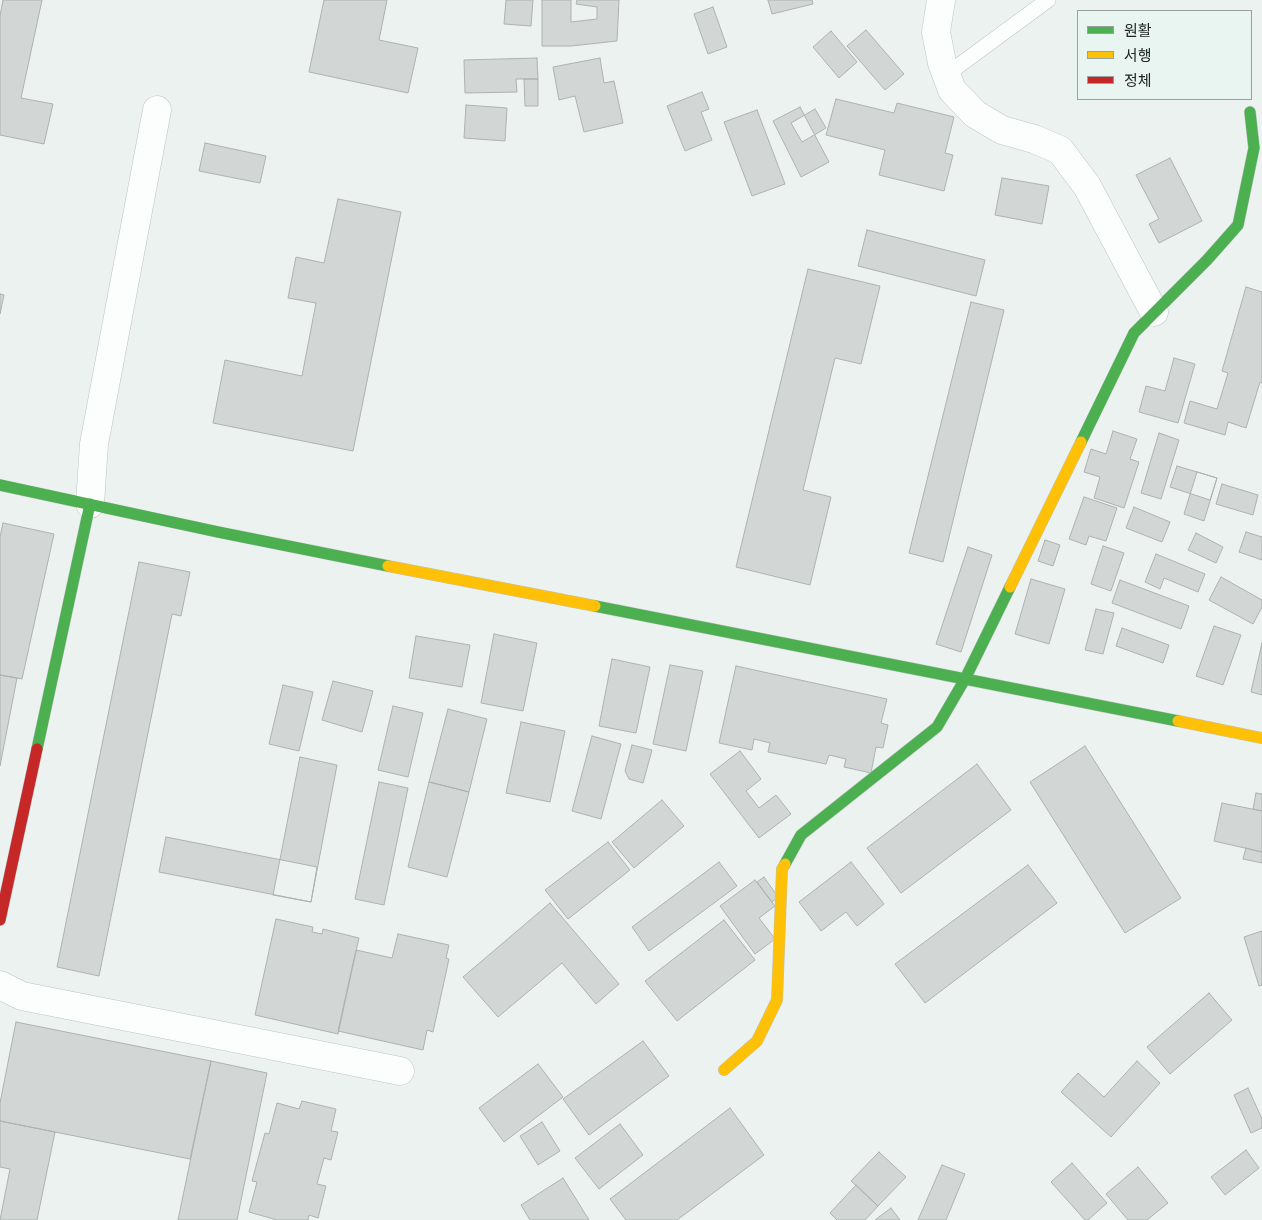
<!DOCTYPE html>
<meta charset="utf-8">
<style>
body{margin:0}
#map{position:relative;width:1262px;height:1220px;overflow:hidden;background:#ebf2f0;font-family:"Fira Sans Condensed","Noto Sans KR",sans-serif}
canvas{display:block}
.legend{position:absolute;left:1077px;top:10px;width:175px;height:90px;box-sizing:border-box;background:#e8f5f1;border:1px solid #98a19f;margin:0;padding:6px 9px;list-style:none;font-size:15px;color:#202423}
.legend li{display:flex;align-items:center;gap:10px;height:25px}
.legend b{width:25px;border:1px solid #98a19f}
</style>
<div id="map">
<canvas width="1262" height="1220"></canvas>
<ul class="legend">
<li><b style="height:6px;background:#4caf50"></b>원활</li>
<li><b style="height:6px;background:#ffc107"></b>서행</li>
<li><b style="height:6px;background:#c62828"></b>정체</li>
</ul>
</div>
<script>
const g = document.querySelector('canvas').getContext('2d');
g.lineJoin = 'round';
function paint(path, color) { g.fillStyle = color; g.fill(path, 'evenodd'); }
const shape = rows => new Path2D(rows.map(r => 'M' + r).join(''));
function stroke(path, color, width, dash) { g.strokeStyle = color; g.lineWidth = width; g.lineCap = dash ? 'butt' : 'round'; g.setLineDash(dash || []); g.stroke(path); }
const building = shape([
 [3,0,42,0,21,98,53,104,44,144,0,135,0,16,3,0],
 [324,0,387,0,379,40,418,48,408,93,309,72,324,0],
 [506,0,533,0,531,26,504,24,506,0],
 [542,0,571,0,571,22,597,19,597,7,576,4,577,0,619,0,617,41,571,46,542,46,542,0],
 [768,0,812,0,813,4,772,14,768,0],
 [713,7,727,47,708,54,694,14,713,7],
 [866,30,904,74,885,90,847,46,866,30],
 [831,31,857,62,839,78,813,47,831,31],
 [537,58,538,79,516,79,517,92,465,93,464,60,537,58],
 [600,58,604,83,614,81,623,123,584,132,575,96,559,100,553,67,600,58],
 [524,79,538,79,538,106,525,106,524,79],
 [702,92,709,109,701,112,712,140,685,151,667,106,702,92],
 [836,99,894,113,897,103,954,117,945,153,953,155,944,191,879,175,885,150,826,135,836,99],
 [466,105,507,108,505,141,464,138,466,105],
 [800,107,829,162,801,177,773,121,800,107],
 [815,109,826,128,802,142,791,123,815,109],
 [757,110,785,184,752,196,724,122,757,110],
 [205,143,266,156,260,183,199,171,205,143],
 [1170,158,1202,221,1159,243,1149,224,1159,219,1136,175,1170,158],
 [1002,178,1049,186,1042,224,995,215,1002,178],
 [338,199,401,212,353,451,213,423,225,360,302,376,316,303,288,298,296,257,324,263,338,199],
 [867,230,985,260,976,296,858,266,867,230],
 [808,269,880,286,861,364,835,358,803,490,831,497,810,585,736,567,808,269],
 [1246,287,1262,292,1262,383,1260,382,1246,428,1228,422,1225,435,1184,423,1190,401,1217,409,1228,373,1222,371,1246,287],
 [0,294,4,295,0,314,0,294],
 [971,302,1004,310,943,562,909,553,971,302],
 [1174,358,1195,364,1178,423,1139,412,1146,386,1165,391,1174,358],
 [1113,431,1137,439,1130,459,1139,462,1124,508,1094,498,1100,477,1084,472,1091,449,1106,454,1113,431],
 [1159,433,1179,440,1161,499,1141,493,1159,433],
 [1177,466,1217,478,1210,500,1170,487,1177,466],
 [1197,472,1217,478,1204,521,1184,514,1197,472],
 [1222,484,1258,495,1253,515,1216,504,1222,484],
 [1084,497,1117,508,1106,541,1089,536,1086,545,1069,539,1084,497],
 [1134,507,1170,522,1162,542,1126,528,1134,507],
 [3,523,54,534,22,679,0,675,0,537,3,523],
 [1246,532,1262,537,1262,560,1239,552,1246,532],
 [1196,533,1223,547,1216,563,1188,550,1196,533],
 [1045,540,1060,545,1053,566,1038,561,1045,540],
 [1103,546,1124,553,1111,591,1091,584,1103,546],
 [968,547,992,555,961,652,936,644,968,547],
 [1156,554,1205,574,1198,592,1164,578,1160,589,1145,582,1156,554],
 [139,562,190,572,181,616,172,614,99,976,57,967,139,562],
 [1221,577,1262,600,1262,607,1253,624,1209,600,1221,577],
 [1031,579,1065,589,1049,644,1015,634,1031,579],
 [1120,580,1189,606,1181,629,1112,603,1120,580],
 [1096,609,1114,613,1103,654,1085,650,1096,609],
 [1214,626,1241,635,1223,685,1196,676,1214,626],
 [1122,628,1169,645,1163,663,1116,646,1122,628],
 [494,634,537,643,523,711,481,703,494,634],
 [416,636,470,645,462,687,409,678,416,636],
 [1262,643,1262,695,1251,692,1262,643],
 [612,659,650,667,636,733,599,726,612,659],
 [670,665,703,671,686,751,653,744,670,665],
 [736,666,887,699,881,723,888,725,883,748,876,747,871,773,844,767,846,759,829,755,826,764,768,752,770,743,754,739,752,750,719,743,736,666],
 [0,675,17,678,0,766,0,675],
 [333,681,373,691,362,732,322,720,333,681],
 [283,685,313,692,299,751,269,744,283,685],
 [393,706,423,713,408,777,378,770,393,706],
 [448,709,487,719,469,792,429,782,448,709],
 [521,722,565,731,550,802,506,793,521,722],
 [592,736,621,744,601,819,572,811,592,736],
 [632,745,652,750,643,783,629,779,625,771,632,745],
 [1085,746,1181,898,1125,933,1030,782,1085,746],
 [740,751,761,779,746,791,759,808,776,795,791,814,759,838,710,774,740,751],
 [300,757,337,765,311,902,273,895,300,757],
 [977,764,1011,810,901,893,867,848,977,764],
 [379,782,408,788,384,905,355,899,379,782],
 [429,782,469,792,447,877,408,867,429,782],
 [1256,793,1262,794,1262,811,1253,809,1256,793],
 [662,800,684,826,634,868,612,842,662,800],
 [1222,803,1262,811,1262,852,1214,841,1222,803],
 [166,837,317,867,311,902,159,872,166,837],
 [608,842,630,870,568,919,545,890,608,842],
 [1246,848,1262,852,1262,863,1243,859,1246,848],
 [719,862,737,886,649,951,632,927,719,862],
 [851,862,884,904,857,926,846,912,821,931,799,902,851,862],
 [1028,865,1057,903,925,1003,895,964,1028,865],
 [764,877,778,897,772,902,757,882,764,877],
 [755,880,775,906,759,918,775,939,755,954,720,906,755,880],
 [550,903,619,984,596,1004,562,963,498,1017,463,977,550,903],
 [276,919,313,927,312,932,322,934,323,929,359,938,338,1034,255,1015,276,919],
 [724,920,755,960,677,1021,645,981,724,920],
 [1262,931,1262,985,1259,986,1244,937,1262,931],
 [398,934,449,945,446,958,449,959,433,1032,427,1030,423,1050,338,1031,356,950,392,958,398,934],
 [1209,993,1232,1020,1170,1074,1147,1047,1209,993],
 [16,1022,211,1061,190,1159,0,1121,0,1103,16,1022],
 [643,1041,669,1076,589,1135,563,1099,643,1041],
 [211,1061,267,1073,237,1220,178,1220,211,1061],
 [1137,1061,1160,1083,1111,1137,1061,1092,1078,1073,1104,1097,1137,1061],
 [538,1064,563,1097,504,1142,479,1108,538,1064],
 [1248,1088,1262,1119,1262,1128,1251,1133,1234,1095,1248,1088],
 [302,1101,336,1109,331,1131,338,1132,331,1160,324,1158,317,1184,326,1186,318,1218,309,1215,308,1220,277,1220,249,1212,257,1182,252,1181,265,1133,269,1134,277,1103,299,1109,302,1101],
 [730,1108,764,1155,677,1220,626,1220,610,1199,730,1108],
 [0,1121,55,1132,37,1220,0,1220,10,1169,0,1167,0,1121],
 [542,1122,560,1151,538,1165,520,1136,542,1122],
 [620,1124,643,1155,599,1189,575,1158,620,1124],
 [1246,1150,1259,1168,1225,1195,1211,1177,1246,1150],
 [879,1152,906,1177,878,1206,851,1181,879,1152],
 [1072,1163,1107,1203,1088,1220,1085,1220,1051,1182,1072,1163],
 [942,1165,965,1174,946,1220,918,1220,942,1165],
 [1138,1167,1168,1203,1147,1220,1128,1220,1106,1194,1138,1167],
 [563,1178,589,1220,530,1220,521,1205,563,1178],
 [856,1185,878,1206,865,1220,837,1220,830,1213,856,1185],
 [891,1208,900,1220,875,1220,891,1208]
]);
paint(building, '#d2d7d6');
stroke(building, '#adb2b0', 1);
const lane = shape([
 [946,75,1048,0]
]);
const street = shape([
 [941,0,936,32,942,63,952,90,975,114,1002,130,1034,139,1060,150,1087,186,1154,312],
 [90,504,94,444,157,110],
 [0,985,22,996,400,1071]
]);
const fast = shape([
 [1081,442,1134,333,1207,260,1238,225,1254,148,1250,112],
 [0,485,218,532,388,566],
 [595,606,1178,721],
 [37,749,90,504],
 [785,864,801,835,937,727,965,679,1010,587]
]);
const slow = shape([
 [388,566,595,606],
 [1010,587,1081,442],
 [1178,721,1262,738],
 [724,1070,757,1041,777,1000,782,869,785,864]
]);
const jam = shape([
 [0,920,37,749]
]);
stroke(lane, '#bfc4c3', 16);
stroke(street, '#bfc4c3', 29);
stroke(fast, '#bfc4c3', 12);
stroke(slow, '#bfc4c3', 12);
stroke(jam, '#bfc4c3', 12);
stroke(lane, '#fcfdfd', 15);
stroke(street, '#fcfdfd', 28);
stroke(fast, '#4caf50', 11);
stroke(slow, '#ffc107', 11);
stroke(jam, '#c62828', 11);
</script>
